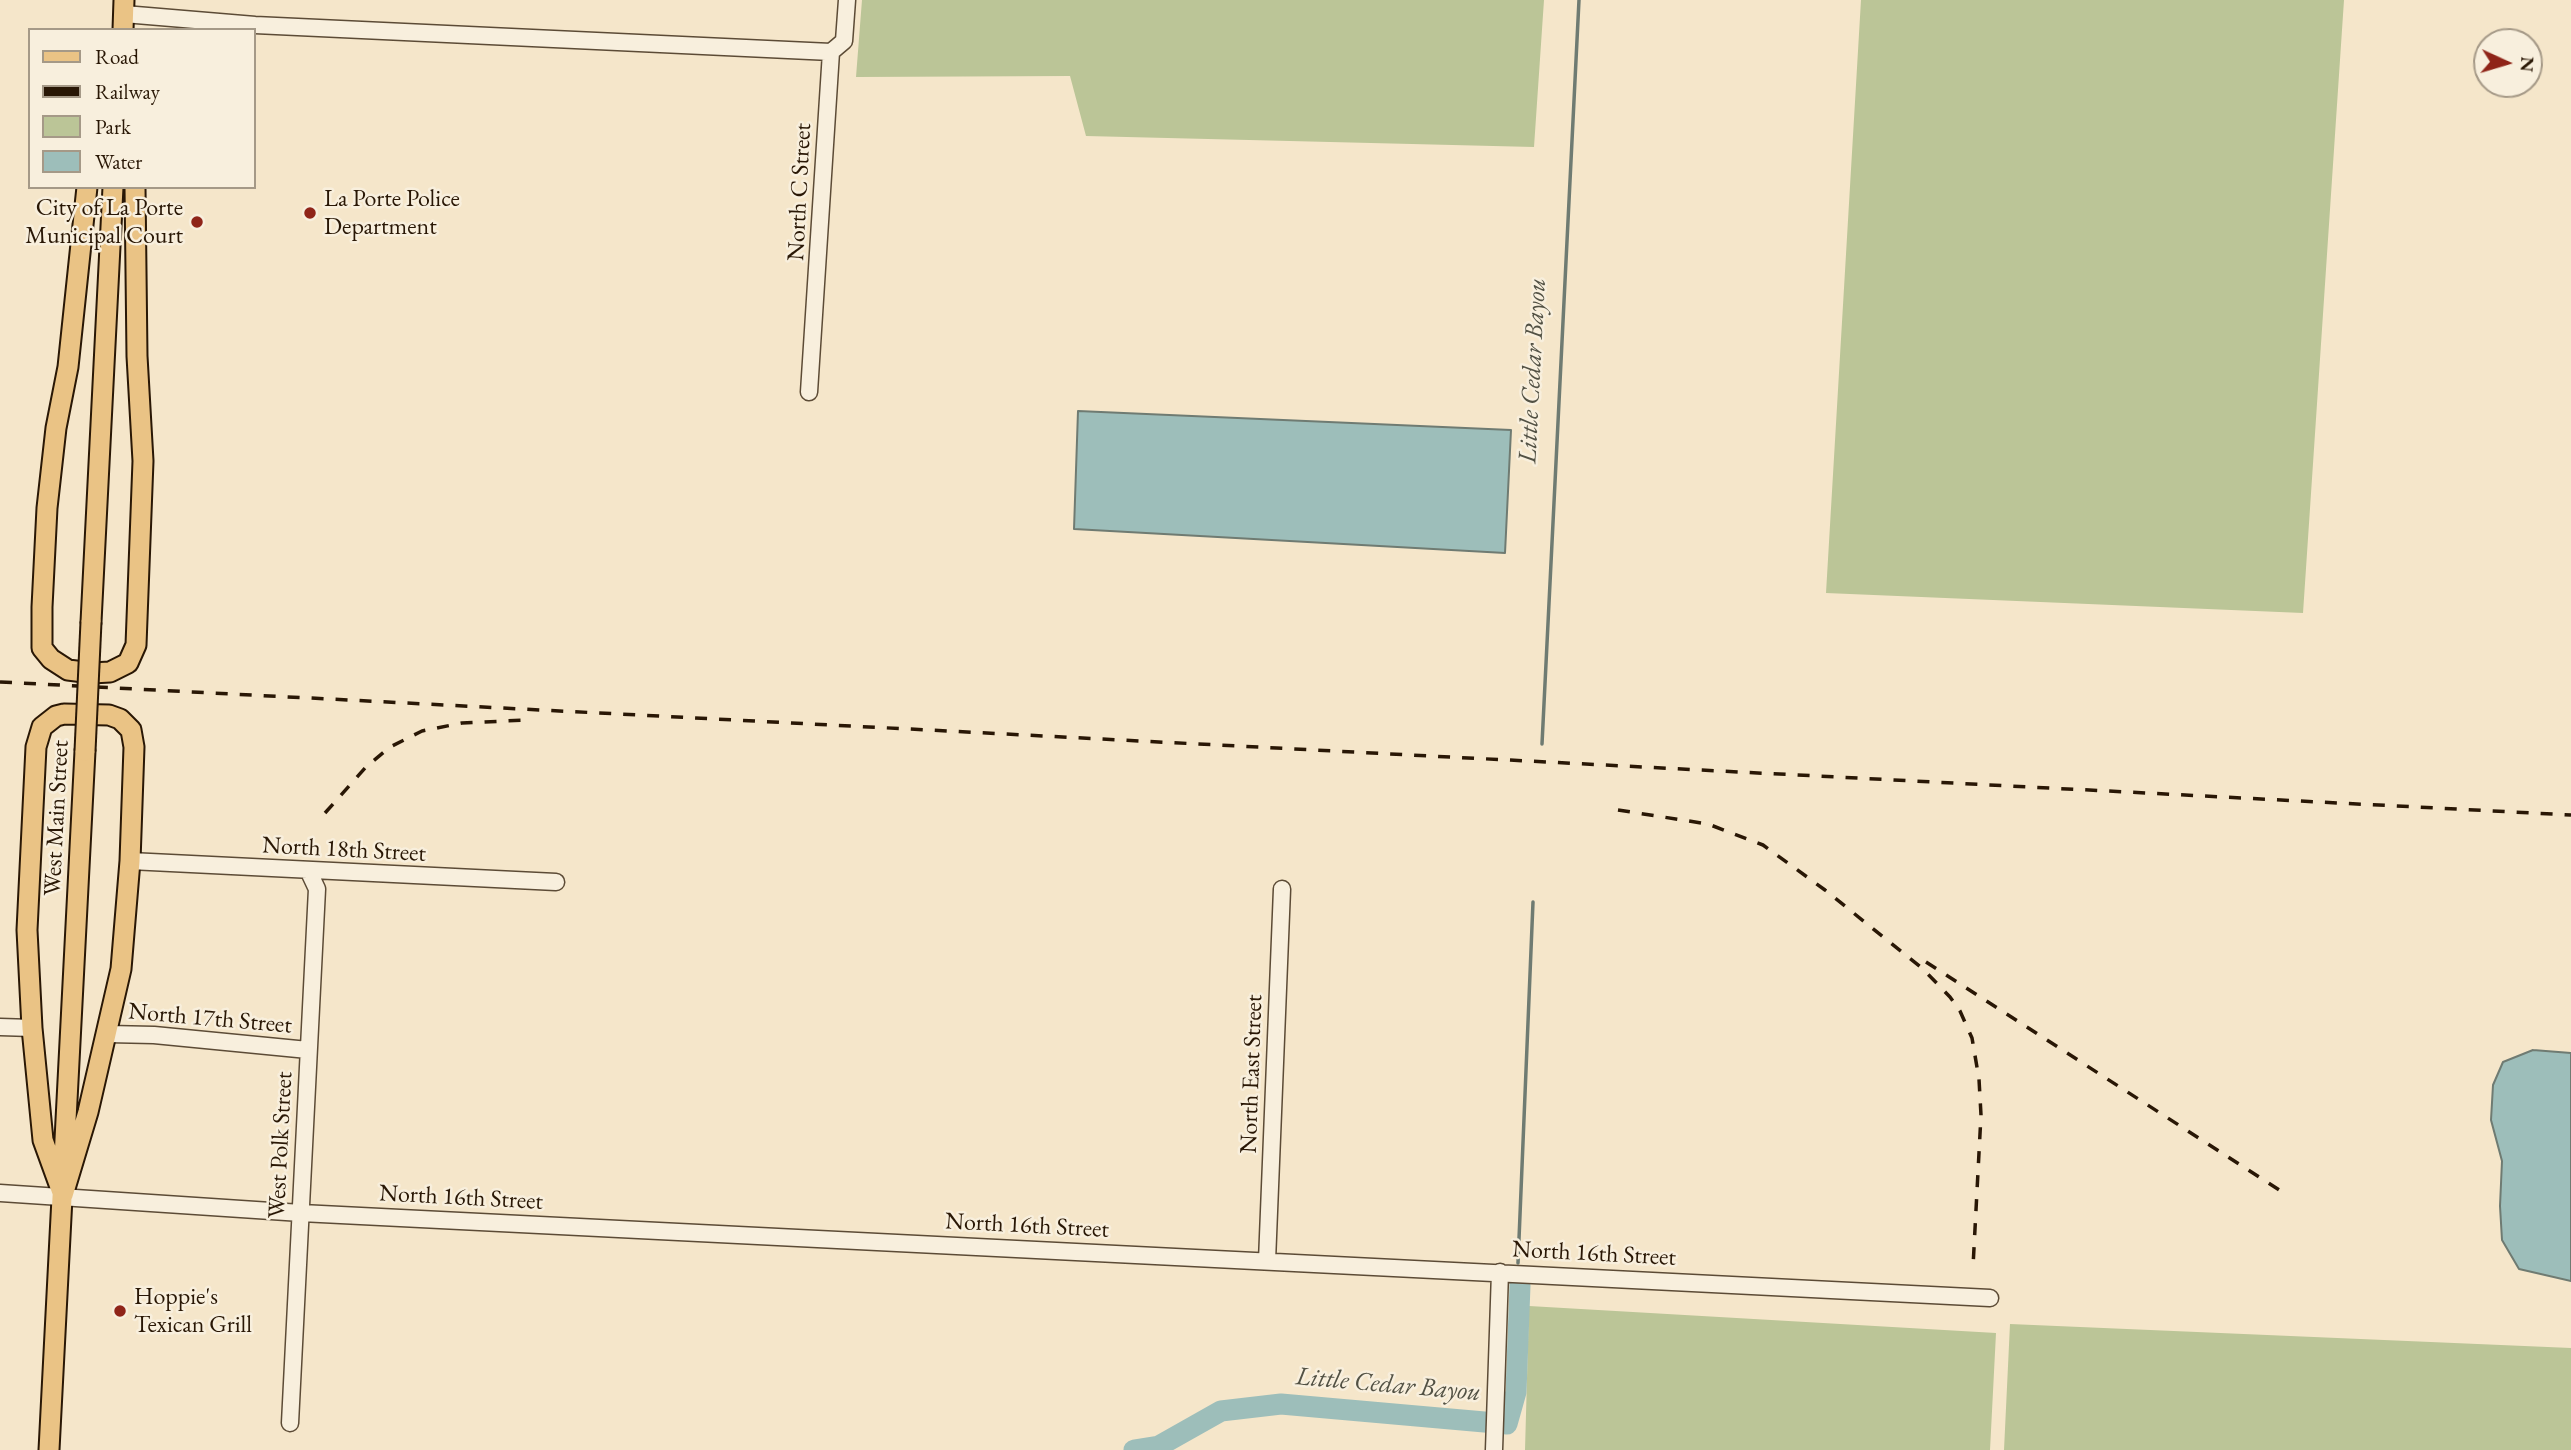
<!DOCTYPE html>
<style>
body{margin:0}
#map{position:relative;width:2571px;height:1450px;overflow:hidden;background:#f5e6ca;font-family:"EB Garamond",serif}
canvas{display:block}
.legend{position:absolute;left:28px;top:28px;width:228px;height:161px;box-sizing:border-box;background:#f8efdd;border:2px solid #a59987;margin:0;padding:9px 12px;list-style:none;font-size:21px;color:#291705}
.legend li{display:flex;align-items:center;gap:14px;height:35px}
.legend b{width:35px;border:2px solid #a59987}
.north{position:absolute;left:2473px;top:28px;width:70px;height:70px;box-sizing:border-box;background:#f8efdd;border:2px solid #a59987;border-radius:50%;rotate:94deg;font-size:19px;font-weight:700;line-height:28px;text-align:center;color:#291705}
.north::after{content:'';display:block;margin:auto;width:24px;height:32px;background:#8f2418;clip-path:polygon(50% 0,100% 100%,50% 72%,0 100%)}
</style>
<div id="map">
<canvas width="2571" height="1450"></canvas>
<ul class="legend">
<li><b style="height:9px;background:#eac385"></b>Road</li>
<li><b style="height:9px;background:#291705"></b>Railway</li>
<li><b style="height:19px;background:#bbc597"></b>Park</li>
<li><b style="height:19px;background:#9dbeba"></b>Water</li>
</ul>
<div class="north">N</div>
</div>
<script>
const g = document.querySelector('canvas').getContext('2d');
g.lineJoin = 'round';
function paint(path, color) { g.fillStyle = color; g.fill(path, 'evenodd'); }
const shape = rows => new Path2D(rows.map(r => 'M' + r).join(''));
function stroke(path, color, width, dash) { g.strokeStyle = color; g.lineWidth = width; g.lineCap = dash ? 'butt' : 'round'; g.setLineDash(dash || []); g.stroke(path); }
function label(font, color, halo, rows, align = 'center') {
  g.font = font + ' "EB Garamond",serif'; g.lineWidth = 5; g.setLineDash([]); g.textBaseline = 'middle'; g.strokeStyle = halo; g.fillStyle = color; for (const [text, x, y, turn = 0] of rows) {
    g.save(); g.translate(x, y); g.rotate((+turn || 0) * Math.PI / 180); g.textAlign = isNaN(turn) ? turn : align; if (halo) g.strokeText(text, 0, 0); g.fillText(text, 0, 0); g.restore();
  }
}
paint(shape([
 [862,0,1544,0,1534,147,1086,136,1070,76,856,77],
 [1861,0,2344,0,2303,613,1826,593],
 [1529,1306,1996,1333,1990,1450,1525,1450],
 [2010,1324,2571,1348,2571,1450,2004,1450]
]), '#bbc597');
const water = shape([
 [1078,411,1511,430,1505,553,1074,529,1078,411],
 [2533,1050,2571,1053,2571,1281,2519,1269,2502,1240,2500,1206,2502,1161,2491,1120,2493,1085,2503,1062,2533,1050]
]);
paint(water, '#9dbeba');
stroke(water, '#6f7b72', 2);
stroke(shape([
 [1542,744,1579,0],
 [1518,1263,1533,902]
]), '#6f7b72', 3.5);
stroke(shape([
 [1134,1450,1159,1446,1221,1411,1281,1404,1507,1424,1516,1392,1520,1285]
]), '#9dbeba', 21);
const minor = shape([
 [124,14,255,25,831,52],
 [809,392,831,52,844,41,847,0],
 [130,861,556,882],
 [0,1027,32,1028],
 [108,1034,154,1035,308,1050],
 [0,1193,301,1213,1990,1298],
 [1267,1261,1282,889],
 [290,1423,317,889,309,872],
 [1494,1450,1500,1272]
]);
const major = shape([
 [123,30,124,0],
 [87,187,68,367,56,428,47,508,42,607,42,648,51,659,68,670,92,673,110,672,128,663,136,645,143,461,137,356,135,187],
 [91,622,113,187],
 [64,714,109,715,120,719,131,730,134,747,130,861,121,969,88,1112,63,1195,43,1140,32,1028,27,930,36,747,42,727,56,716,64,714],
 [49,1450,85,751]
]);
stroke(minor, '#5c4b36', 19);
stroke(major, '#291705', 23);
stroke(minor, '#f8efdd', 16);
stroke(major, '#eac385', 19);
stroke(shape([
 [0,682,2571,815],
 [1618,810,1708,824,1763,845,1825,890,1923,969,1950,997,1960,1011,1972,1038,1979,1079,1981,1115,1973,1267],
 [325,813,366,767,390,747,422,731,462,723,527,720],
 [1926,962,2284,1193]
]), '#291705', 3.5, [12, 12]);
const majorBridge = shape([
 [85,751,91,622]
]);
stroke(majorBridge, '#291705', 23, []);
stroke(majorBridge, '#eac385', 19);
for (const [x, y, r, color] of [
 [310,213,7,"#8f2418"],
 [197,222,7,"#8f2418"],
 [120,1311,7,"#8f2418"]
]) { const dot = new Path2D(); dot.arc(x, y, r, 0, 2 * Math.PI); g.fillStyle = color; g.fill(dot); stroke(dot, '#f8efdd', 2.5); }
label('24px', '#291705', '#f8efdd', [
 ["North C Street",800,192,-87],
 ["West Main Street",57,818,-87],
 ["North 18th Street",344,850,3],
 ["North 17th Street",210,1019,5],
 ["North East Street",1252,1074,-88],
 ["West Polk Street",281,1145,-87],
 ["North 16th Street",461,1198,3],
 ["North 16th Street",1027,1226,3],
 ["North 16th Street",1594,1254,3]
]);
label('24px', '#291705', '#f8efdd', [
 ["La Porte Police",324,199],
 ["Department",324,227],
 ["City of La Porte",183,208,"right"],
 ["Municipal Court",183,236,"right"],
 ["Hoppie's",134,1297],
 ["Texican Grill",134,1325]
], 'left');
label('italic 26px', '#525144', '#f8efdd', [
 ["Little Cedar Bayou",1533,371,-87],
 ["Little Cedar Bayou",1388,1385,5]
]);
</script>
